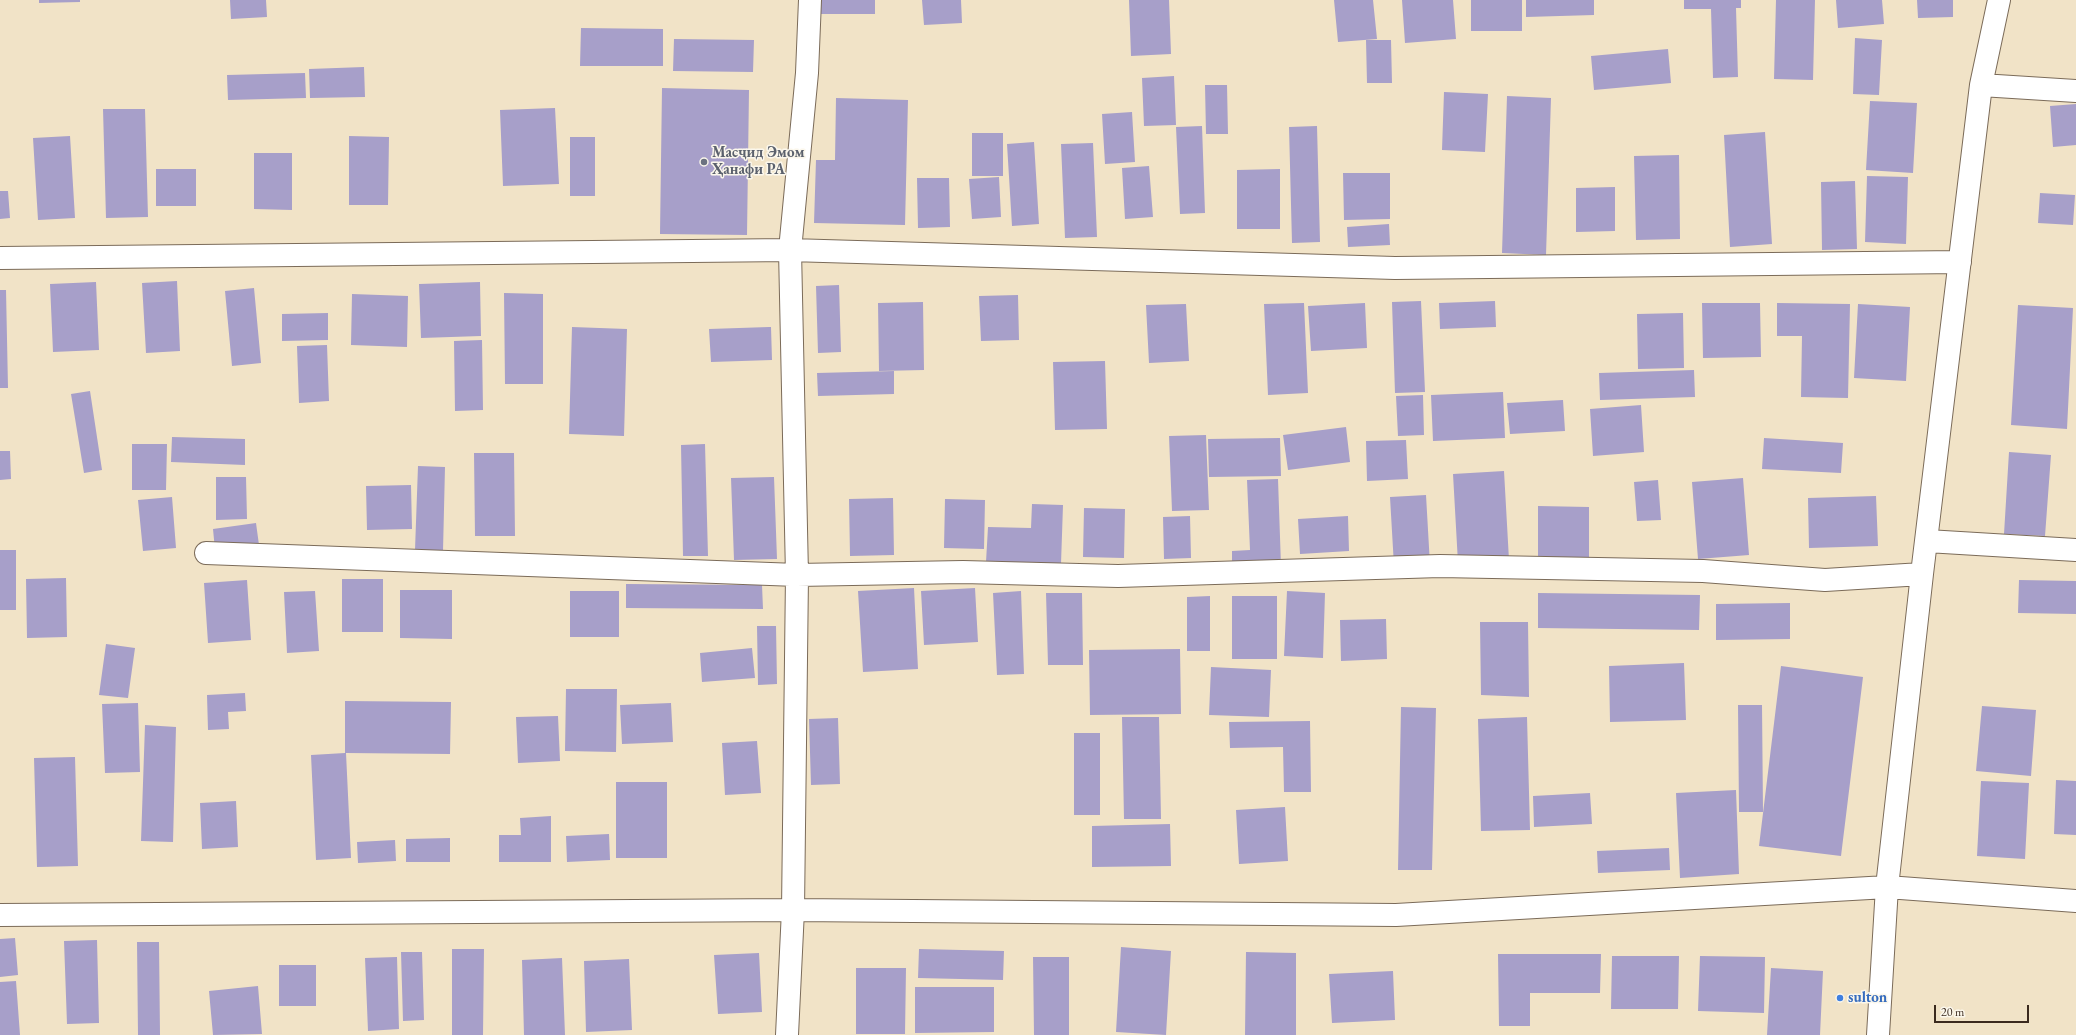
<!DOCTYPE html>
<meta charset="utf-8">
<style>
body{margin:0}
#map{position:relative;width:2076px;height:1035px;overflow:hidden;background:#f1e3c7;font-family:"EB Garamond",serif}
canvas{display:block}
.scale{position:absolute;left:1934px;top:1005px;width:95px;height:18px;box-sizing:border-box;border:2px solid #3b2a1e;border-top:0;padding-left:5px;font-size:12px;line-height:14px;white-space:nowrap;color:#3b2a1e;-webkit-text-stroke:3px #fbf7ec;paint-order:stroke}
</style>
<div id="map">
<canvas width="2076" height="1035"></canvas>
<div class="scale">20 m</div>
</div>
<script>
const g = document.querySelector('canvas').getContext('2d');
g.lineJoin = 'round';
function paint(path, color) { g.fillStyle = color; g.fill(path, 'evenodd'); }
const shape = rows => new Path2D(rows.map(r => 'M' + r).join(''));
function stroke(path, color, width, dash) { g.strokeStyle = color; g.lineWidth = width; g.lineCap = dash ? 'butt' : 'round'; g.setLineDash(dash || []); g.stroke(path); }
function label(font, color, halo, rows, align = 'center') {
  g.font = font + ' "EB Garamond",serif'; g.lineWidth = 3; g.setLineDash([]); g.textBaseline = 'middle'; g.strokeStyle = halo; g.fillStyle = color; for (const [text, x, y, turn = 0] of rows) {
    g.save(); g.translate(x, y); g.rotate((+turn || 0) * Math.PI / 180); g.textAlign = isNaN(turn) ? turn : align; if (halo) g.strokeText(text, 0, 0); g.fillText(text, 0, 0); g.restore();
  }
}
paint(shape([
 [39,0,80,0,80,2,39,3],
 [230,0,266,0,267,17,231,19],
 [820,0,875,0,875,14,820,14],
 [922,0,961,0,962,23,924,25],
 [1129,0,1169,0,1171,54,1131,56],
 [1334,0,1373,0,1377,39,1338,42],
 [1402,0,1453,0,1456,39,1405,43],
 [1471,0,1522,0,1522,31,1471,31],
 [1526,0,1594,0,1594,15,1526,17],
 [1684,0,1741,0,1741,8,1736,8,1738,77,1713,78,1711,9,1684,9],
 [1776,0,1815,0,1813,80,1774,79],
 [1836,0,1882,0,1884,24,1838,28],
 [1917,0,1953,0,1953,17,1918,18],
 [581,28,663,29,663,66,580,66],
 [1855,38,1882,40,1879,95,1853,94],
 [674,39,754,40,753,72,673,71],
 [1366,40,1391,40,1392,83,1367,83],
 [1668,49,1671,83,1594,90,1591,56],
 [364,67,365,97,310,98,309,69],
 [305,73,306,98,228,100,227,75],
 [1174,76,1176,125,1144,126,1142,78],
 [1205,85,1227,85,1228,134,1206,134],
 [662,88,749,90,747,235,660,234],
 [1444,92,1488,94,1485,152,1442,150],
 [1507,96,1551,98,1546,255,1502,253],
 [836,98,908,100,905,225,814,223,816,160,835,160],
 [1870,101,1917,103,1913,173,1866,170],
 [2076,104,2076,145,2053,147,2050,106],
 [555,108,559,184,503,186,500,110],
 [103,109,145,109,148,217,106,218],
 [1132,112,1135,162,1105,164,1102,114],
 [1202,126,1205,213,1180,214,1176,127],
 [1317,126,1320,242,1292,243,1289,127],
 [1765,132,1772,244,1730,247,1724,135],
 [972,133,1003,133,1003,176,972,176],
 [70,136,75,218,38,220,33,138],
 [349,136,389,137,388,205,349,205],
 [570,137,595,137,595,196,570,196],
 [1034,142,1039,224,1012,226,1007,144],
 [1093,143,1097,237,1065,238,1061,144],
 [254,153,292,153,292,210,254,209],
 [1679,155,1680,239,1636,240,1634,156],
 [1149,166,1153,217,1125,219,1122,168],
 [156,169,196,169,196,206,156,206],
 [1280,169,1280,229,1237,229,1237,170],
 [1343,173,1390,173,1390,219,1344,220],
 [1867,176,1908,177,1906,244,1865,242],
 [999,177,1001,217,972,219,969,179],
 [917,178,949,178,950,227,918,228],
 [1855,181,1857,249,1822,250,1821,182],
 [1615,187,1615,231,1576,232,1576,188],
 [0,191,8,191,10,218,0,219],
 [2040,193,2075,195,2073,225,2038,223],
 [1389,224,1390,245,1348,247,1347,227],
 [177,281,180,351,146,353,142,283],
 [96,282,99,350,53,352,50,284],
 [480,282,481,336,421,338,419,284],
 [839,285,841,352,818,353,816,286],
 [254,288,261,363,232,366,225,291],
 [0,290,6,290,8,388,0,388],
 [504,293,543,294,543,384,505,384],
 [352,294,408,296,407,347,351,345],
 [1018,295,1019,340,981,341,979,296],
 [1421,301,1425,392,1395,393,1392,302],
 [1495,301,1496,327,1440,329,1439,303],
 [923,302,924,370,879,371,878,303],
 [1304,303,1308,393,1268,395,1264,304],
 [1365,303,1367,348,1311,351,1308,306],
 [1702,303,1760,303,1761,357,1703,358],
 [1777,303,1850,304,1848,398,1801,397,1802,336,1777,336],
 [1186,304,1189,361,1149,363,1146,305],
 [1858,304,1910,307,1906,381,1854,378],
 [2018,305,2073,308,2067,429,2011,425],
 [328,313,328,340,282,341,282,314],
 [1683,313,1684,368,1638,369,1637,314],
 [572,327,627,329,624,436,569,434],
 [769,327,771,327,772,360,711,362,709,329],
 [482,340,483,410,455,411,454,341],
 [327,345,329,401,299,403,297,346],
 [1105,361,1107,429,1055,430,1053,362],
 [1694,370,1695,397,1600,400,1599,373],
 [894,371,894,394,818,396,817,373],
 [90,391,102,470,84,473,71,394],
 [1503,392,1505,438,1433,441,1431,395],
 [1423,395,1424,435,1398,436,1396,396],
 [1563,400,1565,431,1510,434,1507,403],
 [1641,405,1644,452,1593,456,1590,409],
 [1346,427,1350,462,1288,470,1283,435],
 [1206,435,1209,510,1172,511,1169,436],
 [172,437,245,439,245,465,171,462],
 [1280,438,1281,476,1209,477,1208,439],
 [1764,438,1843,443,1841,473,1762,469],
 [1406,440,1408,479,1367,481,1366,441],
 [132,444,167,444,166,490,132,490],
 [705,444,708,556,683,556,681,445],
 [0,451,10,451,11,479,0,480],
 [2009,452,2051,455,2045,536,2004,534],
 [474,453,514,453,515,536,475,536],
 [418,466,445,467,443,551,415,550],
 [1504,471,1509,560,1458,563,1453,474],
 [216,477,246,477,247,519,216,520],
 [774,477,777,559,734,560,731,478],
 [1743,478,1749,555,1698,559,1692,482],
 [1278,479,1281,566,1232,568,1232,551,1250,550,1247,480],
 [1658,480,1661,520,1637,521,1634,482],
 [411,485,412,529,367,530,366,486],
 [1426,495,1430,565,1394,566,1390,497],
 [1876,496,1878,546,1809,548,1808,498],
 [172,497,176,548,143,551,138,500],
 [893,498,894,555,850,556,849,499],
 [945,499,985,500,984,549,944,548],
 [1032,504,1063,505,1061,564,986,562,988,527,1031,528],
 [1538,506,1589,507,1589,558,1538,558],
 [1084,508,1125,509,1124,558,1083,557],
 [1190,516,1191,558,1164,559,1163,517],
 [1348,516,1349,551,1300,554,1298,519],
 [256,523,259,545,215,550,213,529],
 [0,550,16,550,16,610,0,610],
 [66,578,67,637,27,638,26,579],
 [342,579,383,579,383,632,342,632],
 [247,580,251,640,208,643,204,583],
 [2019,580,2076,581,2076,614,2018,613],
 [626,584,762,585,763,609,626,608],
 [914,588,918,669,863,672,858,591],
 [975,588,978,642,924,645,921,591],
 [400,590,452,590,452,639,400,638],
 [315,591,319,651,287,653,284,592],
 [570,591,619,591,619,637,570,637],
 [1021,591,1024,674,997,675,993,593],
 [1287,591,1325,593,1323,658,1284,656],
 [1046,593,1082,593,1083,665,1048,665],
 [1538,593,1700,595,1699,630,1538,628],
 [1210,596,1210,651,1187,651,1187,597],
 [1232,596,1277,596,1277,659,1232,659],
 [1790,603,1790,639,1716,640,1716,604],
 [1386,619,1387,659,1341,661,1340,620],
 [1480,622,1528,622,1529,697,1481,695],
 [757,626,776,626,777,684,758,685],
 [106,644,135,648,128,698,99,695],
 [752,648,755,678,702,682,700,653],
 [1180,649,1181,714,1090,715,1089,650],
 [1684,663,1686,720,1610,722,1609,666],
 [1781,666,1863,677,1841,856,1759,846],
 [1211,667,1271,670,1269,717,1209,715],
 [566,689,617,689,616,752,565,751],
 [245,693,246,711,228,712,229,729,208,730,207,695],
 [345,701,451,702,450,754,346,753,351,858,316,860,311,755,345,753],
 [138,703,140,772,105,773,102,704],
 [671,703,673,742,622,744,620,705],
 [1738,705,1762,705,1763,812,1739,812],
 [1982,706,2036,710,2031,776,1976,771],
 [1401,707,1436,708,1432,870,1398,870],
 [558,716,560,761,518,763,516,717],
 [1122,717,1159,717,1161,819,1124,819],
 [1527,717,1530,830,1481,831,1478,719],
 [838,718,840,784,811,785,809,719],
 [1310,721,1311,792,1284,792,1283,747,1230,748,1229,722],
 [145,725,176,727,173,842,141,841],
 [1074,733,1100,733,1100,815,1074,815],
 [757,741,761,793,725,795,722,743],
 [75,757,78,866,37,867,34,758],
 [2056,780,2076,781,2076,835,2054,834],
 [1981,781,2029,783,2025,859,1977,856],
 [616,782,667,782,667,858,616,858],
 [1736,790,1739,874,1680,878,1676,793],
 [1590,793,1592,824,1534,827,1533,796],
 [236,801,238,847,202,849,200,803],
 [1285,807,1288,861,1239,864,1236,810],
 [551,816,551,862,499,862,499,835,521,835,520,818],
 [1170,824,1171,866,1092,867,1092,826],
 [609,834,610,860,567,862,566,836],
 [450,838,450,862,406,862,406,839],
 [395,840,396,861,358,863,357,842],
 [1669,848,1670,870,1598,873,1597,851],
 [15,938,18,975,0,977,0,939],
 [97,940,99,1023,67,1024,64,941],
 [137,942,159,942,160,1035,138,1035],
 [1121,947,1171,951,1166,1035,1116,1032],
 [452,949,484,949,483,1035,452,1035],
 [919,949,1004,951,1003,980,918,978],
 [401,952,422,952,424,1020,403,1021],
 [1246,952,1296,953,1296,1035,1245,1035],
 [759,953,762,1012,718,1014,714,955],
 [1498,954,1601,954,1600,993,1530,993,1530,1026,1499,1026],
 [1612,956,1679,956,1678,1009,1611,1009],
 [1700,956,1765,957,1764,1013,1698,1011],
 [397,957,399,1029,368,1031,365,958],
 [1033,957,1069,957,1069,1035,1034,1035],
 [562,958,565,1035,524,1035,522,960],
 [629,959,632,1030,586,1032,584,961],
 [279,965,316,965,316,1006,279,1006],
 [856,968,906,968,905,1034,856,1034],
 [1771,968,1823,971,1820,1035,1767,1035],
 [1393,971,1395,1020,1332,1023,1329,974],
 [16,981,20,1035,0,1035,0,982],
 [258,986,262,1034,213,1035,209,991],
 [915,987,994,987,994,1032,915,1033]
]), '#a79fc9');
const minor = shape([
 [1981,85,2076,91],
 [0,258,790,250,1395,268,1960,262],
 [1927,541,2076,550],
 [206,553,797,575,963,572,1118,576,1440,566,1703,571,1825,580,1922,574],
 [0,915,793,910,1396,915,1887,887,2076,901],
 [787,1035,793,910,797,575,790,250,807,73,810,0],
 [1878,1035,1887,887,1922,574,1981,85,1999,0]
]);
stroke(minor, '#7b6b59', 24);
stroke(minor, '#fff', 22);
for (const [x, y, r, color] of [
 [704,162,4,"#6b7280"],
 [1840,998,4,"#3f7fe0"]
]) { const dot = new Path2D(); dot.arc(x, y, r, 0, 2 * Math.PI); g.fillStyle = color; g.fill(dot); stroke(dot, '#fbf7ec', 1.5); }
label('bold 15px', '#5b616d', '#fbf7ec', [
 ["Масҷид Эмом",712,153],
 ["Ҳанафи РА",712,170]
], 'left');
label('bold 15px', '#366cbe', '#fbf7ec', [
 ["sulton",1848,998]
], 'left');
</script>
